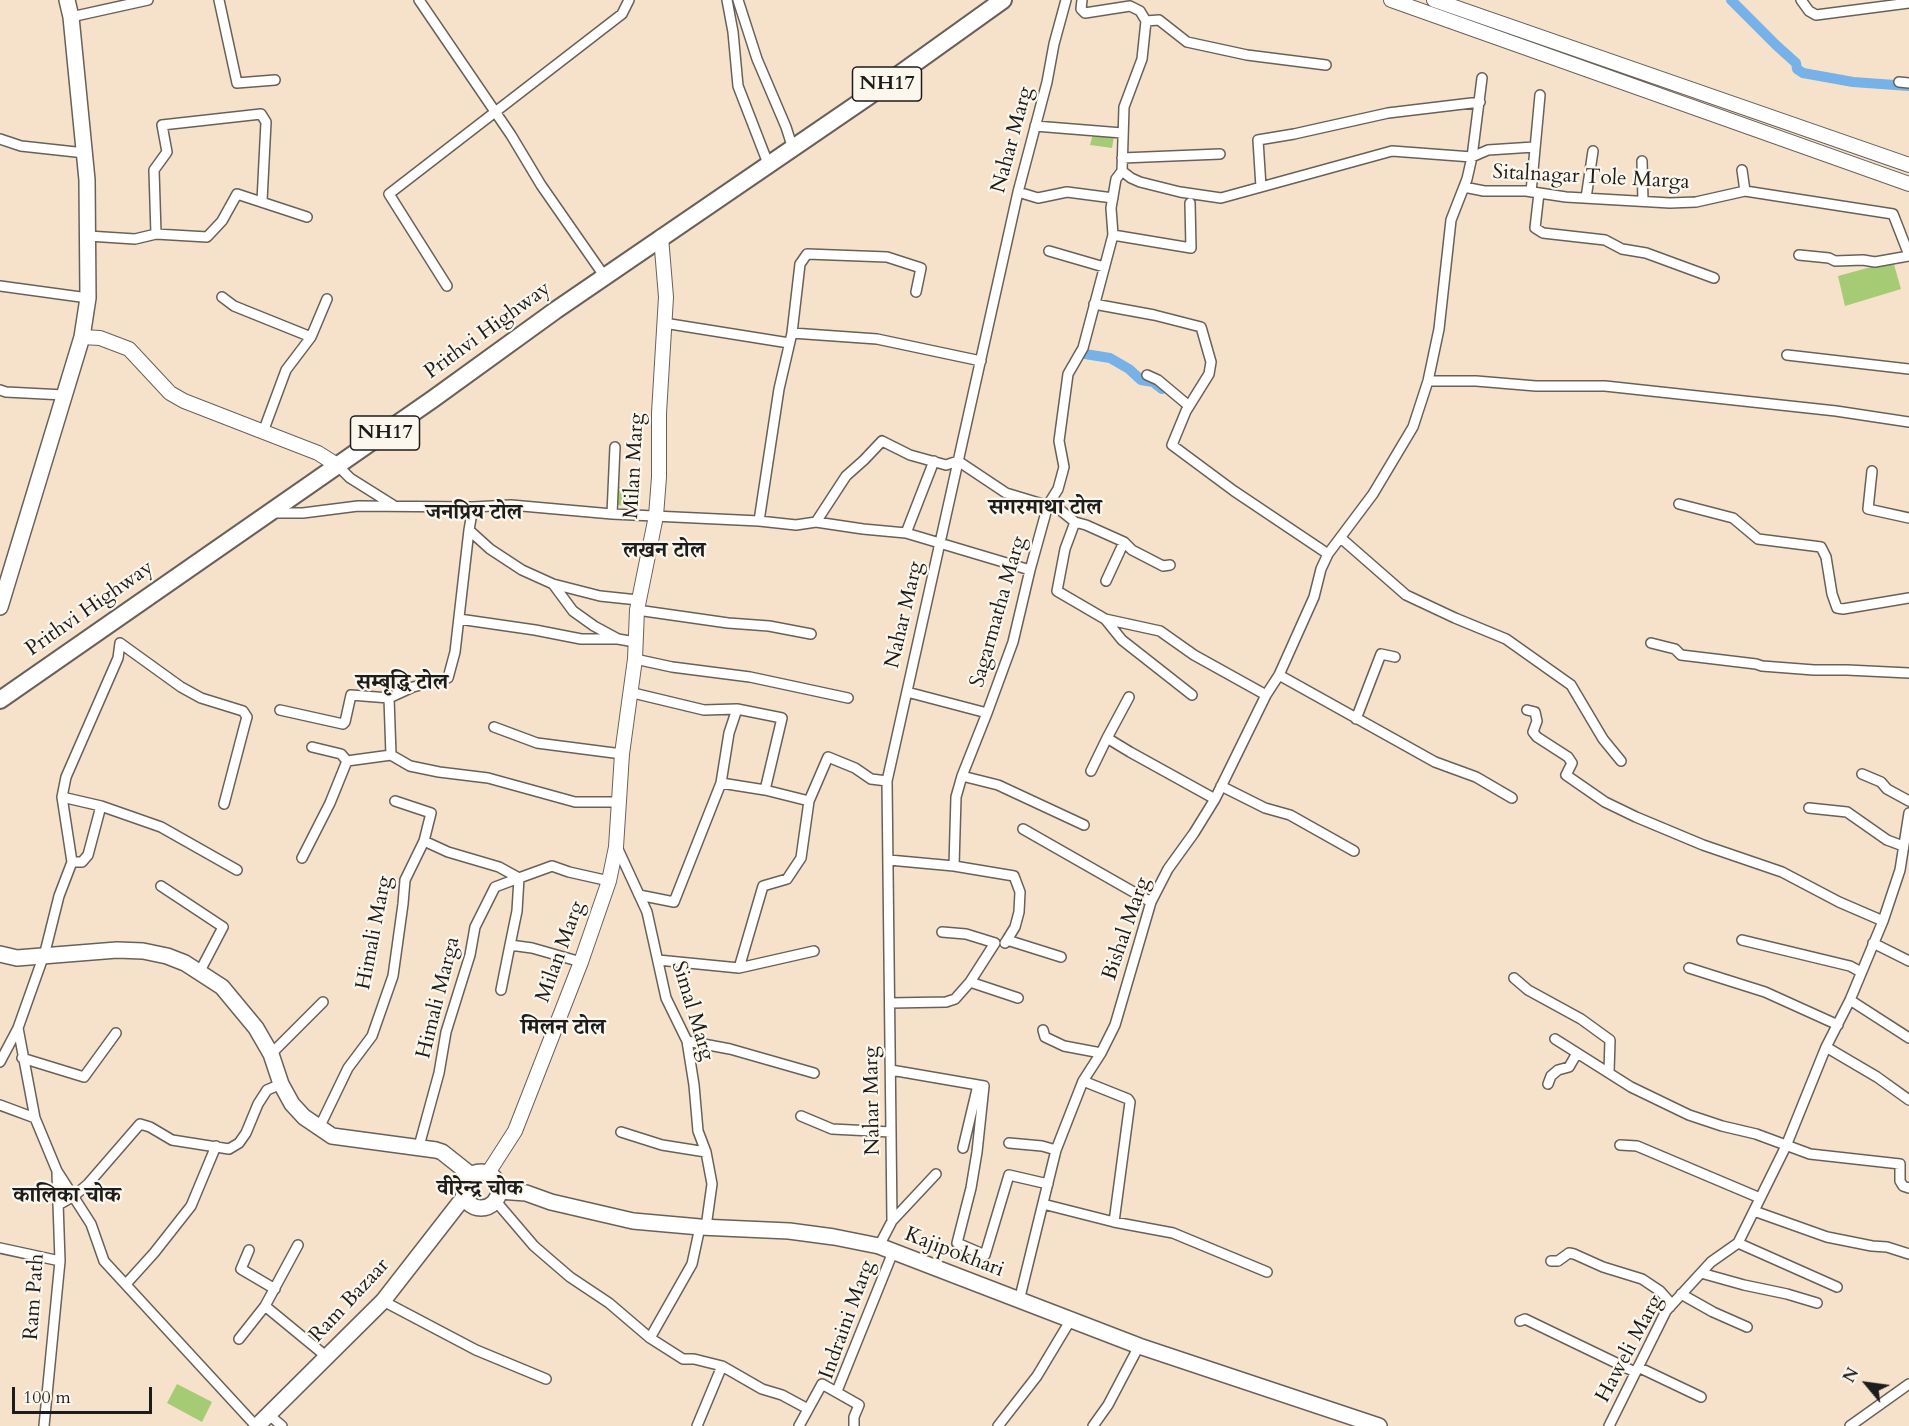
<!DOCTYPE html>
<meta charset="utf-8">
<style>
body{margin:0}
#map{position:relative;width:1909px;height:1426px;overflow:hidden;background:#f6e2ca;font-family:Cardo,serif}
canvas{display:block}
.north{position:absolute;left:1837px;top:1354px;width:60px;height:60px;-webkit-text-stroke:4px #fbf7ec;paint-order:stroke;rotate:299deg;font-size:16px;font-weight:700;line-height:24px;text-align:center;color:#1c1c1c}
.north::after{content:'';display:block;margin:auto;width:21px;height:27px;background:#1c1c1c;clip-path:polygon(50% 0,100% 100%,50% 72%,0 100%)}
.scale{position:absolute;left:12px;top:1387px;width:140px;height:27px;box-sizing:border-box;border:3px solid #1c1c1c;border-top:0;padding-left:8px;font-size:18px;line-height:21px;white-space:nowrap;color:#1c1c1c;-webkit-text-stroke:4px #fbf7ec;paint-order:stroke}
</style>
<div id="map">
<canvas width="1909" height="1426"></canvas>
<div class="north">N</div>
<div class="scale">100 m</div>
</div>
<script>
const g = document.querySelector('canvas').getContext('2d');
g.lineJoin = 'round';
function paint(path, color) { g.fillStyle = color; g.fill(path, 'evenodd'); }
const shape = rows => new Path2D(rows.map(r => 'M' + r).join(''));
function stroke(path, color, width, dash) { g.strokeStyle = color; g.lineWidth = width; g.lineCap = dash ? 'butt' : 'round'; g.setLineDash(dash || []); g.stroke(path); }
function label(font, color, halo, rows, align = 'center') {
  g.font = font + ' Cardo,"Noto Serif Devanagari",serif'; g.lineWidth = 4.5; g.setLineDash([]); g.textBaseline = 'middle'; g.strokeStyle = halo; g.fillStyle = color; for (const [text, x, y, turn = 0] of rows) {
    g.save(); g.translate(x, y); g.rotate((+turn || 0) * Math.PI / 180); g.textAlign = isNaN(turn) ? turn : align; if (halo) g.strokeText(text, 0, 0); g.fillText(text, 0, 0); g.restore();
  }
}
paint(shape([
 [1093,134,1114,136,1112,148,1090,145],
 [1893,261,1901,289,1845,306,1838,276],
 [617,487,639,487,638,507,616,505],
 [177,1384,212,1402,202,1422,167,1403]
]), '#a6cb75');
stroke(shape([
 [1731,0,1776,45,1796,63,1797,69,1803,73,1853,82,1909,86],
 [1085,354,1110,358,1129,369,1141,380,1153,382,1162,389]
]), '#76b1e7', 10);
const street = shape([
 [219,0,237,83,275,80],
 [419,0,511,135,541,185,605,277],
 [727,0,733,32,738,86,769,166],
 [738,0,757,59,786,127,793,149],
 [1801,0,1809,11,1816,15,1909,3],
 [71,17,148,0],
 [1146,21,1159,20,1187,42,1247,55,1326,65],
 [1899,82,1909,83],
 [1035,126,1122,133],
 [0,139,21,146,85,153],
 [1122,158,1220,154],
 [1642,161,1643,201],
 [1742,170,1745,191],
 [1122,171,1131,178,1140,182,1180,192,1221,198,1392,151,1472,157,1488,150,1534,147],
 [1261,187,1258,140,1294,134,1388,113,1480,102],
 [1464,187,1484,191,1526,191,1566,197,1670,203,1696,202,1745,191,1893,214,1909,255],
 [1018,192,1038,198,1067,192,1113,198],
 [1531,192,1540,95],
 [1539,193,1535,228,1543,233,1605,240,1622,249,1646,253,1714,278],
 [1586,198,1593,151],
 [156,234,154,170,167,152,162,125,261,114,266,122,262,201],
 [1113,235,1191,248,1190,203],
 [88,236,135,239,156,234,207,237,222,221,237,194,307,217],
 [1049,251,1104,267],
 [1799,255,1829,258,1835,261,1863,260,1875,262,1909,256],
 [0,286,88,298],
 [447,286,389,194,622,14,629,0],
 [222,297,234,306,311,337],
 [1094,304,1154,315,1201,327,1211,362,1209,374,1186,411,1172,445,1234,491,1328,554],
 [664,323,789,343],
 [792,333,877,339,981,361],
 [1787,355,1909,369],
 [1147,375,1158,380,1189,406],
 [1428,381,1476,381,1536,386,1605,386,1836,411,1909,422],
 [0,390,6,392,64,395],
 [263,432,286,370,311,337,327,299],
 [934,461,906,533,1030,570],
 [958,461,1006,493,1059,509,1075,522,1065,549,1057,591,1105,619,1160,631,1194,655,1266,695],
 [337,465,350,478,393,505],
 [1872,471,1868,509,1909,518],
 [1679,504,1733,518,1758,539,1821,547,1826,557,1832,594,1837,608,1843,609,1909,598],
 [473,507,469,530,490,549,522,570,553,584,573,611,594,626,618,639,635,642],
 [272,513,303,513,358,506,473,507,511,505,612,514,759,521,796,525,816,522,846,476,864,460,882,441,910,455,946,465,958,461],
 [612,514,615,447],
 [759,521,779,389,792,333,800,264,807,254,887,257,921,268,916,292],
 [816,522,863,529,906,533],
 [1075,522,1086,525,1124,542,1132,550,1163,566,1170,565],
 [1342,539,1406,595,1455,618,1506,639,1571,685,1603,739,1621,761],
 [1106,581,1124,542],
 [553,584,600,596,638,600],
 [637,610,728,623,769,626,811,634],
 [459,619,535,630,581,639,616,639],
 [1105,619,1122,640,1192,695],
 [1651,643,1675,649,1681,655,1756,664,1762,666,1814,670,1847,670,1909,673],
 [635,659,672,667,750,677,848,698],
 [1279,675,1435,762,1476,777,1512,798],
 [629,692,704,710,737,709,782,718,765,790],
 [907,692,987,713,1013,642,1030,570,1048,505,1058,489,1064,467,1059,441,1068,374,1083,348,1113,235,1111,208,1116,179,1122,171,1124,107,1142,59,1146,21,1140,11,1130,6,1085,13,1081,9,1082,0],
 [389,698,391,755,410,766,439,772,488,778,575,802,620,802],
 [737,709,729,733,721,783,765,790,809,801],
 [280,710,343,724,345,722,351,695,389,698,413,687,448,678,455,652,469,530],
 [1527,710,1535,712,1537,721,1533,732,1537,737,1568,757,1572,763,1566,775,1605,802,1636,817,1703,845,1782,872,1839,902,1883,921],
 [987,713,962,776,998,785,1084,825],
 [1356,719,1381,654,1395,657],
 [494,727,537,743,622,754],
 [1107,738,1129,697],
 [312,747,341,754,347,761],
 [347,761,391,755],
 [1091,771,1107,738,1130,752,1215,799],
 [1862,774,1881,782,1887,789,1909,801],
 [1221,786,1265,808,1290,815,1354,851],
 [62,797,101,806,161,827,237,870],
 [224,804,245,724,247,717,243,711,201,698,181,687,120,643,118,658,66,777,62,797,72,862,59,896,45,952,18,1028,35,1118,57,1171,91,1224,104,1261,256,1426],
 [1809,808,1847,812,1887,840,1903,846],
 [1023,829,1151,902],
 [424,841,448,852,499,867,519,878,552,866,569,872,609,881],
 [617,847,647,912,666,998,687,1041,694,1085,698,1131,706,1152,712,1184,706,1227],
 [302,858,330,803,347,761],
 [889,860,954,866,956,797,962,776],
 [72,862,82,862,88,855,101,806],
 [954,866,1014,876,1020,892,1019,912,1015,927,1007,940],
 [161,886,223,927,200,971],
 [639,895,674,902,721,783],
 [1742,940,1850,966,1861,972],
 [1005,943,1007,940,1061,957],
 [1873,943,1909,961],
 [658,960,739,968,814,951],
 [739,968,763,886,787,879,801,858,809,801,828,757,855,768,871,779,887,781],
 [1689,968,1765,992,1838,1025],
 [1514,978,1528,990,1581,1019,1610,1040,1609,1072],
 [970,982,1018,998],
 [501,990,510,945,532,948,581,962],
 [1850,1000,1909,1038],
 [890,1003,946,1002,955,999,970,982,995,943,966,934,942,932],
 [1043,1030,1045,1037,1064,1046,1101,1053],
 [1555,1039,1631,1087,1689,1115,1722,1126,1756,1134,1810,1154,1900,1164,1900,1181,1903,1186,1909,1188],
 [687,1041,730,1049,814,1073],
 [1826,1047,1877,1077,1909,1100],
 [271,1054,323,1002],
 [22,1058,84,1077,116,1033],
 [0,1062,18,1028],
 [891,1070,978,1085,963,1148],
 [1083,1081,1128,1099,1130,1102,1114,1222],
 [1548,1084,1551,1076,1558,1070,1569,1067,1577,1053],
 [978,1085,984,1086,977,1152,971,1188,957,1243,985,1255,1009,1175,1048,1184],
 [0,1105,35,1118],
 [801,1116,832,1129,891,1132],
 [319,1128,348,1068,372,1036,393,976,403,904,405,880,424,841,431,813,395,801],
 [621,1132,662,1145,706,1152],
 [1009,1143,1042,1146,1056,1150],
 [1620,1145,1637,1146,1760,1198],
 [419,1146,439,1073,446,1032,470,955,475,927,495,887,519,878,517,911,510,945],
 [493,1203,499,1205,534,1246,570,1277,609,1303,650,1338,683,1359,694,1359,722,1366,762,1389,782,1395,808,1409],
 [1043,1204,1114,1222,1173,1233,1267,1272],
 [58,1205,74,1196,88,1184,140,1124,150,1127,172,1140,229,1149,239,1143,246,1133,258,1104,267,1090,281,1084],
 [1754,1211,1827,1237,1872,1246,1887,1247,1909,1254],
 [892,1221,936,1174],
 [1738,1243,1837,1287],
 [879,1246,892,1221,887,781,1018,192,1047,82,1054,44,1066,0],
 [0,1248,60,1261],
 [249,1250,241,1269,275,1289],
 [1551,1261,1558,1261,1569,1253,1574,1254,1603,1267,1642,1279,1660,1291,1668,1300,1670,1307],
 [1701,1273,1744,1285,1787,1294,1817,1303],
 [126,1284,154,1253,191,1206,216,1146],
 [1681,1294,1713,1312,1747,1327],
 [383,1301,476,1350,546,1379],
 [1019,1301,1056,1150,1083,1081,1101,1053,1115,1025,1151,902,1168,869,1194,833,1215,799,1266,695,1279,675,1314,597,1321,569,1328,554,1373,494,1413,427,1428,381,1439,329,1451,220,1467,179,1472,157,1482,78],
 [265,1306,298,1245],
 [1520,1321,1525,1319,1635,1372],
 [650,1338,692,1264,700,1227],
 [239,1339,265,1306,327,1357],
 [1638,1367,1701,1397],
 [837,1391,893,1252],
 [268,1414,282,1426],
 [44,1426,60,1261,57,1173],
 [697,1426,722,1366],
 [799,1426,822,1384,859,1405,854,1417,854,1426],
 [998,1426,1037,1376,1070,1321],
 [1093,1426,1108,1405,1139,1346],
 [1609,1426,1666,1311,1711,1262,1738,1243,1786,1146,1826,1047,1850,1000,1883,921,1900,870,1909,813],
 [1850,1426,1909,1384]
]);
const secondary = shape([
 [1391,0,1909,184],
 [1434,0,1909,165],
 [82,337,100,338,129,349,170,393,184,401,318,453,337,465],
 [488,1173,515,1131,581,962,609,881,616,847,622,754,635,659,637,610,656,516,659,477,659,413,666,297,661,237]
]);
const primary = shape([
 [0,607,82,337,88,298,87,180,71,17,67,0],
 [0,954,17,958,117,950,143,951,167,956,185,963,222,987,256,1028,271,1054,281,1084,292,1104,304,1117,332,1136,436,1150,442,1152,471,1175],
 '463 1190a18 18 0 1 1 36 0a18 18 0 1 1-36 0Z',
 [499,1191,526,1193,551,1202,633,1221,700,1227,789,1231,834,1237,879,1246,1139,1346,1379,1426],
 [257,1426,383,1301,464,1197]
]);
const highway = shape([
 [0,700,433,399,556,310,869,96,1003,0]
]);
stroke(street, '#686159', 12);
stroke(secondary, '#686159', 16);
stroke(primary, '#686159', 18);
stroke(highway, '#686159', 20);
stroke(street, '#fff', 9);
stroke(secondary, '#fff', 14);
stroke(primary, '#fff', 15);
stroke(highway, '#fff', 16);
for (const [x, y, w] of [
 [887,84,69],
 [385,433,69]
]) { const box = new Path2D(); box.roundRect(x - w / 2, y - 17, w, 34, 4.5); g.fillStyle = '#fbf7ec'; g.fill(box); stroke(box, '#1c1c1c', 1.5); }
label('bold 20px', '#1c1c1c', null, [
 ["NH17",887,84],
 ["NH17",385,433]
]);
label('21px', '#1c1c1c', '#fbf7ec', [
 ["Nahar Marg",1013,140,-75],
 ["Sitalnagar Tole Marga",1591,178,3],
 ["Prithvi Highway",488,331,-36],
 ["Milan Marg",635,466,-87],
 ["Prithvi Highway",90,609,-35],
 ["Sagarmatha Marg",999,612,-74],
 ["Nahar Marg",905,615,-77],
 ["Bishal Marg",1127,929,-71],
 ["Himali Marg",375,933,-79],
 ["Milan Marg",561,952,-70],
 ["Himali Marga",439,998,-76],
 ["Simal Marg",692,1011,73],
 ["Nahar Marg",873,1101,-91],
 ["Kajipokhari",954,1253,21],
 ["Ram Path",35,1297,-86],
 ["Ram Bazaar",350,1301,-47],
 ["Indraini Marg",848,1320,-70],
 ["Haweli Marg",1630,1349,-62]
]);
label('bold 22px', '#1c1c1c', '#fbf7ec', [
 ["सगरमाथा टोल",1045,509],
 ["जनप्रिय टोल",474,514],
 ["लखन टोल",664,552],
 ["सम्बृद्धि टोल",402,684],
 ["मिलन टोल",563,1029],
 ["वीरेन्द्र चोक",480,1190],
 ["कालिका चोक",67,1197]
]);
</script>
